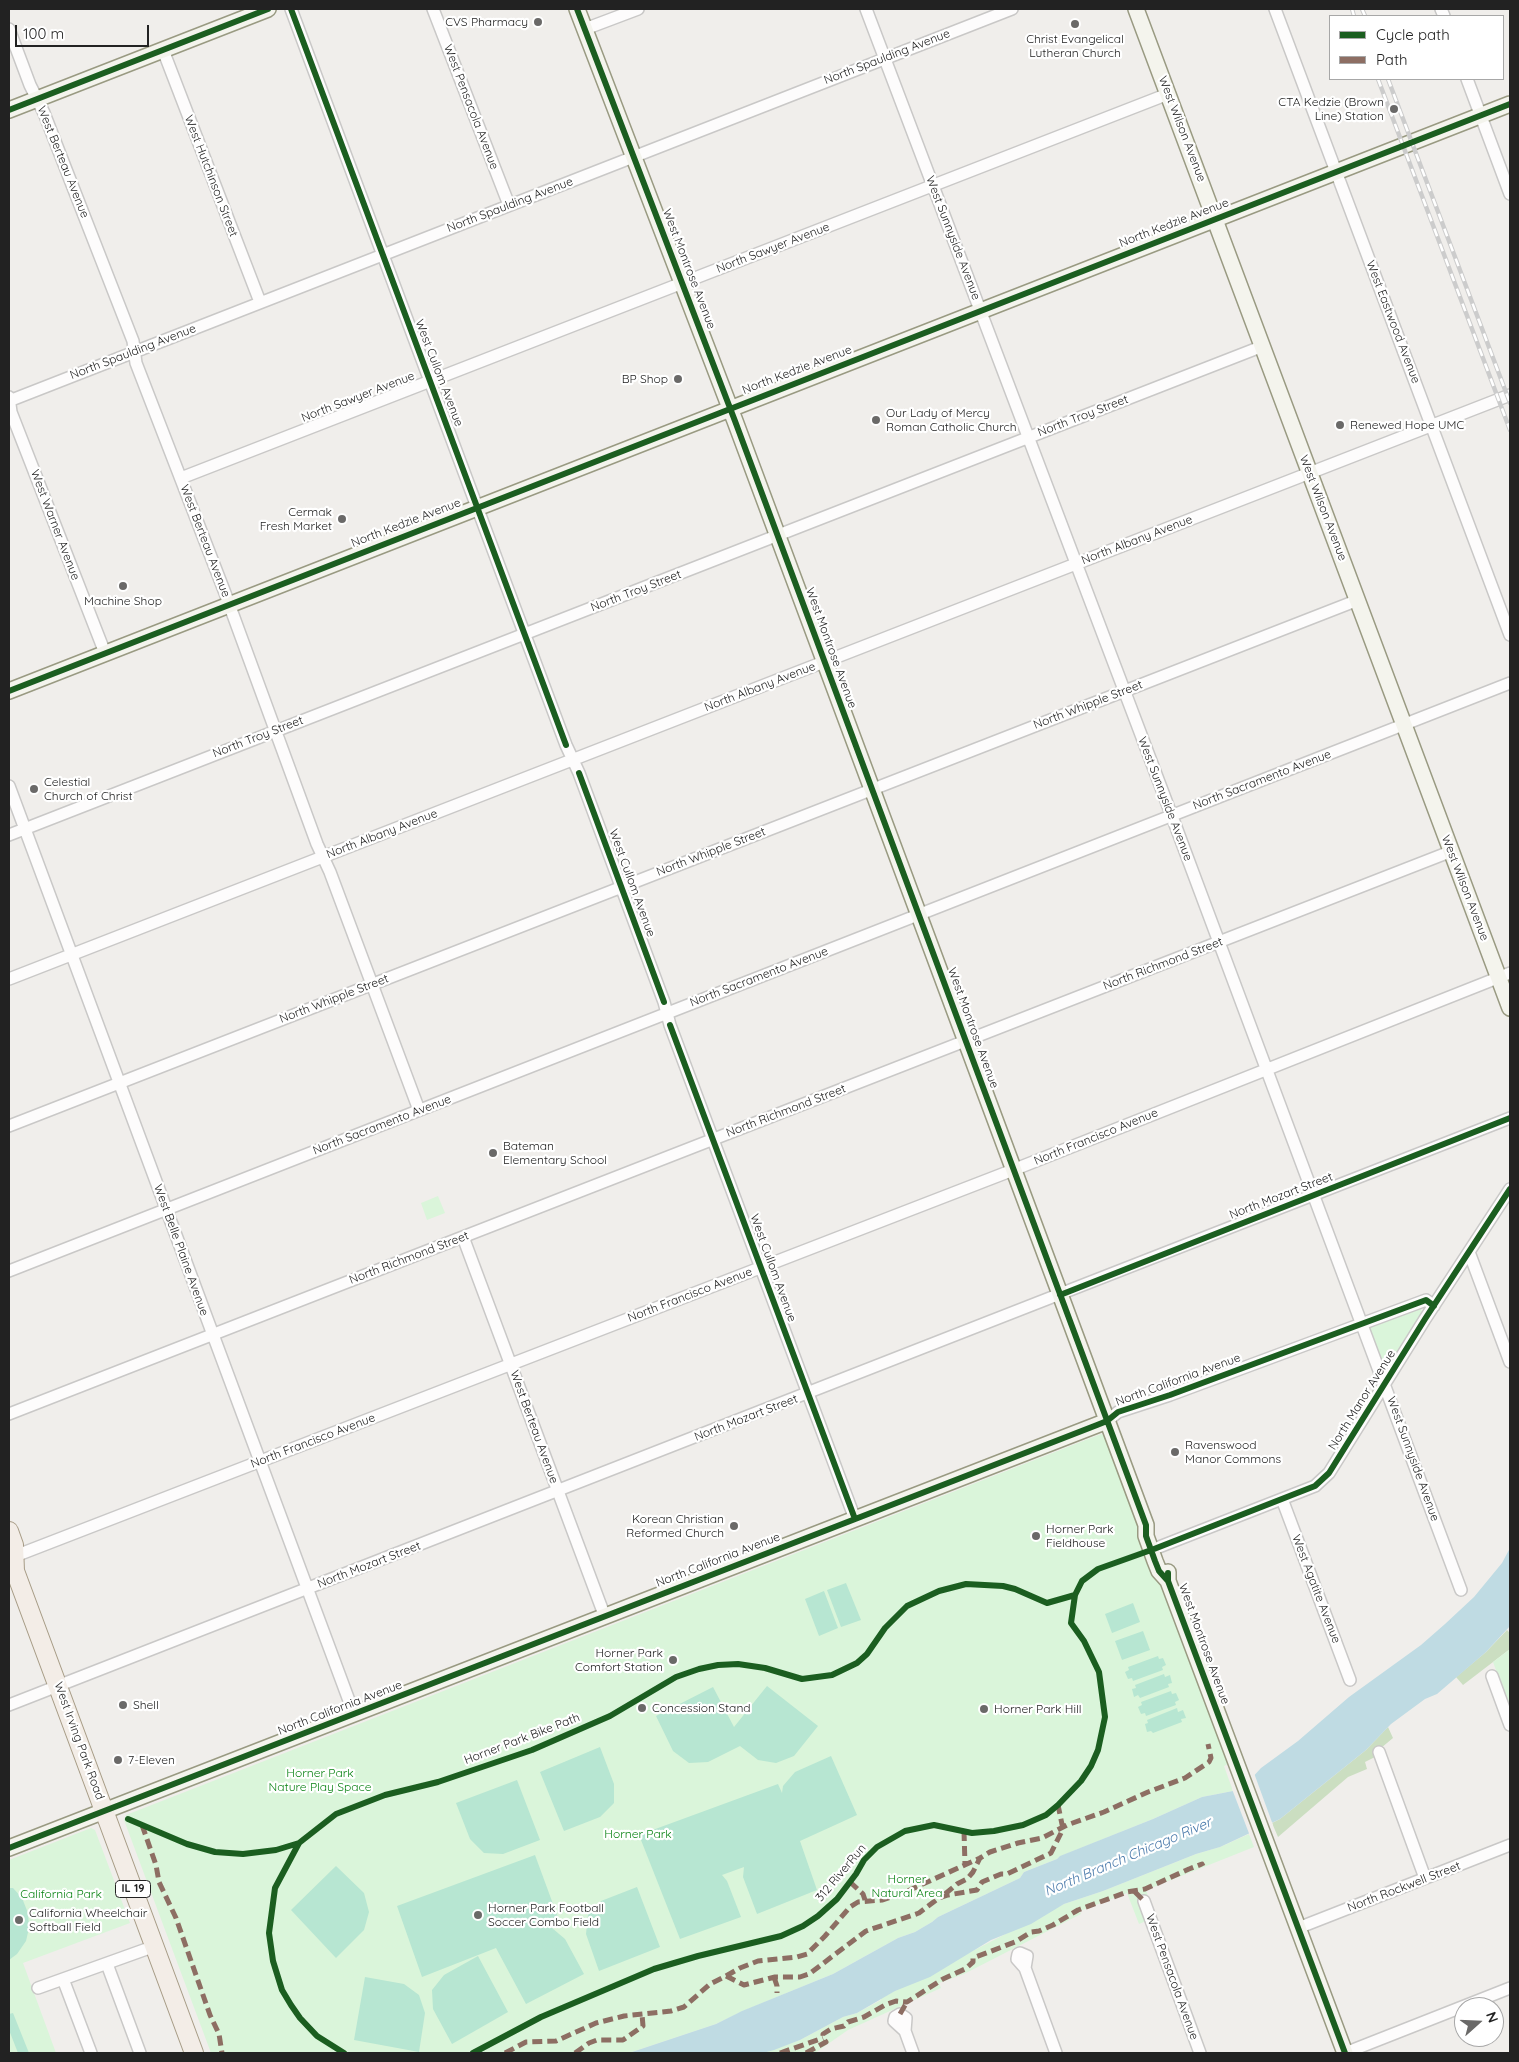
<!DOCTYPE html>
<style>
body{margin:0}
#map{position:relative;width:1519px;height:2062px;overflow:hidden;background:#f0eeeb;font-family:Quicksand,sans-serif}
canvas{display:block}
.frame{position:absolute;inset:0;border:10px solid #222;pointer-events:none}
.legend{position:absolute;left:1329px;top:15px;width:175px;height:65px;box-sizing:border-box;background:#fff;border:1px solid #a7a7a7;margin:0;padding:6px 9px;list-style:none;font-size:15px;color:#222}
.legend li{display:flex;align-items:center;gap:10px;height:25px}
.legend b{width:25px;border:1px solid #a7a7a7}
.north{position:absolute;left:1454px;top:1997px;width:50px;height:50px;box-sizing:border-box;background:#fff;border:1px solid #a7a7a7;border-radius:50%;rotate:70deg;font-size:14px;font-weight:700;line-height:20px;text-align:center;color:#222}
.north::after{content:'';display:block;margin:auto;width:18px;height:22px;background:#6a6968;clip-path:polygon(50% 0,100% 100%,50% 72%,0 100%)}
.scale{position:absolute;left:15px;top:25px;width:134px;height:22px;box-sizing:border-box;border:2px solid #222;border-top:0;padding-left:6px;font-size:15px;line-height:18px;white-space:nowrap;color:#222;-webkit-text-stroke:4px #fff;paint-order:stroke}
</style>
<div id="map">
<canvas width="1519" height="2062"></canvas>
<div class="frame"></div>
<ul class="legend">
<li><b style="height:6px;background:#1b5e20"></b>Cycle path</li>
<li><b style="height:6px;background:#8d6e63"></b>Path</li>
</ul>
<div class="north">N</div>
<div class="scale">100 m</div>
</div>
<script>
const g = document.querySelector('canvas').getContext('2d');
g.lineJoin = 'round';
function paint(path, color) { g.fillStyle = color; g.fill(path, 'evenodd'); }
const shape = rows => new Path2D(rows.map(r => 'M' + r).join(''));
function stroke(path, color, width, dash) { g.strokeStyle = color; g.lineWidth = width; g.lineCap = dash ? 'butt' : 'round'; g.setLineDash(dash || []); g.stroke(path); }
function label(font, color, halo, rows, align = 'center') {
  g.font = font + ' Quicksand,sans-serif'; g.lineWidth = 4.5; g.setLineDash([]); g.textBaseline = 'middle'; g.strokeStyle = halo; g.fillStyle = color; for (const [text, x, y, turn = 0] of rows) {
    g.save(); g.translate(x, y); g.rotate((+turn || 0) * Math.PI / 180); g.textAlign = isNaN(turn) ? turn : align; if (halo) g.strokeText(text, 0, 0); g.fillText(text, 0, 0); g.restore();
  }
}
paint(shape([
 [1507,1630,1510,1633,1510,1649,1463,1685,1456,1677,1486,1652],
 [1388,1727,1393,1738,1381,1748,1383,1753,1365,1762,1367,1769,1348,1777,1278,1837,1272,1823,1280,1819,1366,1750]
]), '#cbdec1');
paint(shape([
 [438,1196,445,1213,427,1220,421,1203],
 [1417,1308,1421,1308,1422,1312,1386,1373,1369,1331,1369,1327],
 [1101,1434,1105,1436,1227,1761,1228,1764,1224,1766,1233,1791,1202,1797,1153,1819,1061,1856,1057,1859,1024,1872,1020,1878,938,1917,932,1922,915,1932,898,1938,833,1974,743,2011,716,2024,629,2053,211,2053,124,1820,126,1815],
 [1510,1649,1510,1706,1509,1706,1493,1662],
 [91,1828,95,1830,130,1923,23,1963,56,2053,9,2053,9,1860],
 [1249,1834,1254,1847,1146,1890,1149,1899,1146,1921,1139,1924,1127,1893,1080,1911,1081,1914,964,1974,939,1983,941,1988,848,2030,815,2053,763,2053,800,2040,843,2017,857,2013,881,2000,881,1998,1064,1904,1103,1891,1196,1854,1220,1847]
]), '#daf5da');
paint(shape([
 [846,1583,861,1620,841,1627,827,1590],
 [824,1591,838,1628,819,1636,805,1599],
 [1133,1603,1140,1622,1112,1633,1105,1614],
 [1143,1631,1150,1650,1122,1660,1115,1641],
 [1158,1656,1159,1659,1163,1658,1166,1665,1162,1667,1163,1670,1133,1681,1132,1678,1128,1679,1125,1672,1129,1670,1128,1667],
 [1164,1674,1165,1677,1170,1675,1172,1683,1168,1684,1169,1687,1140,1698,1138,1695,1134,1697,1132,1689,1136,1688,1135,1685],
 [767,1686,818,1726,794,1756,776,1763,758,1760,740,1746,708,1762,689,1763,673,1751,656,1716,713,1687,734,1727],
 [1171,1691,1172,1694,1176,1693,1179,1700,1175,1702,1176,1705,1146,1716,1145,1713,1141,1714,1138,1707,1142,1705,1141,1702],
 [1177,1708,1178,1712,1183,1710,1186,1718,1181,1719,1182,1722,1153,1733,1151,1731,1147,1732,1145,1724,1148,1723,1147,1720],
 [600,1747,614,1784,614,1803,600,1817,564,1831,540,1772],
 [831,1756,857,1815,800,1841,817,1890,757,1914,743,1877,744,1867,722,1875,727,1881,741,1917,680,1939,639,1835,778,1784,782,1793,783,1786,795,1772],
 [517,1780,540,1840,503,1854,484,1853,470,1839,456,1803],
 [535,1855,560,1923,548,1928,552,1928,565,1939,584,1974,526,2004,496,1948,422,1977,397,1906],
 [336,1866,364,1893,369,1912,364,1930,336,1958,291,1910],
 [637,1887,660,1947,599,1971,586,1934,588,1915,601,1901],
 [9,1888,13,1888,22,1898,28,1913,29,1928,26,1941,17,1954,9,1960],
 [478,1956,508,2012,452,2044,433,2009,432,1990,444,1975],
 [365,1977,404,1984,419,1995,425,2013,419,2052,354,2040],
 [13,2013,29,2053,18,2053,9,2030,9,2014]
]), '#b7e6d2');
paint(shape([
 [1510,1548,1510,1626,1486,1652,1437,1694,1425,1699,1391,1724,1366,1750,1280,1819,1220,1847,1196,1854,1103,1891,1064,1904,1031,1924,991,1940,930,1977,895,1991,857,2013,843,2017,800,2040,774,2050,763,2053,629,2053,716,2024,742,2011,833,1974,898,1938,915,1932,932,1922,938,1917,1020,1878,1024,1872,1057,1859,1060,1856,1153,1819,1202,1797,1233,1791,1249,1781,1261,1768,1298,1741,1349,1697,1421,1645,1445,1624,1474,1597,1502,1563]
]), '#bfdbe3');
paint(shape([
 [1254,1773,1273,1825,1250,1836,1232,1789,1248,1779]
]), '#f0eeeb');
const street = shape([
 [291,9,566,745,579,773,664,1002,670,1025,855,1519],
 [433,9,509,205],
 [866,9,1176,827,1461,1590],
 [1275,9,1510,635],
 [1441,9,1444,16],
 [9,29,30,85,44,113,133,341,136,363,225,593,317,844,330,872,419,1110],
 [585,29,638,9],
 [163,50,260,302],
 [1467,79,1510,194],
 [9,397,11,412,105,653],
 [9,401,1012,9],
 [181,478,1168,94],
 [9,786,354,1714],
 [9,835,1263,346],
 [9,979,1510,395],
 [9,1126,1358,600],
 [463,1237,605,1617],
 [1469,1252,1510,1362],
 [9,1271,1510,683],
 [9,1414,1452,851],
 [1107,1421,1118,1412,1170,1395,1426,1300,1434,1306],
 [1282,1499,1350,1680],
 [1159,1547,1315,1486,1329,1473,1425,1319,1510,1189],
 [10,1558,1013,1170,1510,973],
 [1492,1676,1510,1725],
 [9,1705,1510,1118],
 [1379,1752,1425,1878],
 [1144,1901,1200,2053],
 [1298,1928,1510,1845],
 [107,1964,140,2053],
 [1025,1968,1027,1956,1020,1953,1018,1954,1017,1959,1025,1968,1056,2053],
 [63,1979,91,2053],
 [38,1988,155,1946],
 [905,2031,894,2021,895,2017,900,2014,906,2018,905,2031,913,2053],
 [1345,2053,1510,1988]
]);
const secondary = shape([
 [577,9,735,421,1146,1525,1146,1536,1155,1561,1159,1571,1168,1581],
 [1136,9,1510,1008],
 [9,110,268,9],
 [9,691,1510,104],
 [1168,1572,1168,1581,1345,2053],
 [9,1848,1107,1421]
]);
const primary = shape([
 [9,1531,14,1545,15,1571],
 [9,1563,15,1571,28,1606,194,2053]
]);
stroke(street, '#c9c8c7', 14);
stroke(secondary, '#999a82', 18);
stroke(primary, '#a79c86', 20);
stroke(street, '#fdfcfc', 11);
stroke(secondary, '#f4f4ed', 15);
stroke(primary, '#f3ede7', 18);
const rail = shape([
 [1352,9,1354,16],
 [1362,9,1365,16],
 [1378,79,1510,430],
 [1388,79,1510,403]
]);
stroke(rail, '#ccc', 4.5);
stroke(rail, '#fff', 2.5, [8]);
stroke(shape([
 [142,1825,156,1865,159,1882,176,1918,210,2015,219,2034,222,2053],
 [964,1831,965,1865],
 [850,1882,863,1894,865,1900],
 [1135,1892,1144,1901],
 [945,1894,957,1884,967,1879,973,1872,980,1858,990,1852,1018,1843,1042,1838,1067,1825,1104,1812,1148,1792,1185,1778,1209,1762,1211,1758,1208,1744],
 [726,1976,740,1968,758,1961,797,1957,807,1954,825,1936,850,1907,858,1902,882,1900,901,1894,980,1858],
 [774,1977,777,1986,777,1993],
 [900,2014,907,2002],
 [505,2053,526,2042,556,2041,596,2023,624,2016,671,2011,684,2007,710,1984,726,1976,744,1985,775,1977,800,1977,809,1974,866,1931,919,1913,939,1898,948,1895,977,1890,982,1882,1001,1874,1007,1874,1051,1853,1063,1829,1058,1805],
 [575,2053,589,2043,597,2040,623,2040,643,2026,642,2014],
 [780,2053,823,2038],
 [806,2053,826,2042,823,2038,823,2034,831,2029,844,2026,848,2022,864,2017,885,2005,896,2001,907,2002,943,1979,965,1969,973,1962,973,1958,1015,1942,1031,1932,1039,1931,1053,1925,1078,1910,1127,1892,1145,1889,1189,1869,1202,1864,1203,1866]
]), '#8d6e63', 5, [10, 5]);
stroke(shape([
 [291,9,566,745],
 [577,9,735,421,1146,1525,1146,1536,1155,1561,1159,1571,1168,1581],
 [9,110,268,9],
 [9,691,1510,104],
 [579,773,664,1002],
 [670,1025,855,1519],
 [1060,1295,1510,1118],
 [1168,1573,1168,1581,1345,2053],
 [128,1819,187,1844,215,1852,243,1854,276,1850,299,1843],
 [9,1848,1097,1425,1107,1421,1118,1412,1170,1395,1426,1300,1434,1306],
 [344,2053,317,2036,300,2018,291,2005,282,1990,273,1961,269,1933,275,1888,299,1843,336,1814,385,1795,438,1782,532,1750,610,1716,676,1677,699,1669,718,1665,738,1664,765,1668,802,1679,832,1675,857,1663,867,1654,885,1628,907,1606,939,1591,966,1584,1003,1586,1015,1589,1047,1603,1075,1595],
 [473,2053,541,2017,654,1969,698,1956,781,1936,803,1926,818,1916,837,1899,856,1874,864,1860,877,1847,905,1831,934,1825,972,1833,994,1831,1023,1825,1046,1815,1058,1805,1081,1781,1091,1766,1098,1750,1105,1717,1099,1672,1084,1641,1071,1623,1075,1595,1082,1581,1098,1569,1154,1549,1315,1486,1329,1473,1425,1319,1510,1189]
]), '#1b5e20', 6);
for (const [x, y, r, color] of [
 [538,22,5,"#6a6968"],
 [1075,24,5,"#6a6968"],
 [1394,109,5,"#6a6968"],
 [678,379,5,"#6a6968"],
 [876,420,5,"#6a6968"],
 [1340,425,5,"#6a6968"],
 [342,519,5,"#6a6968"],
 [123,586,5,"#6a6968"],
 [34,789,5,"#6a6968"],
 [493,1153,5,"#6a6968"],
 [1175,1452,5,"#6a6968"],
 [734,1526,5,"#6a6968"],
 [1036,1536,5,"#6a6968"],
 [673,1660,5,"#6a6968"],
 [123,1705,5,"#6a6968"],
 [642,1708,5,"#6a6968"],
 [984,1709,5,"#6a6968"],
 [118,1760,5,"#6a6968"],
 [478,1915,5,"#6a6968"],
 [19,1920,5,"#6a6968"]
]) { const dot = new Path2D(); dot.arc(x, y, r, 0, 2 * Math.PI); g.fillStyle = color; g.fill(dot); stroke(dot, '#fff', 2); }
for (const [x, y, w] of [
 [133,1889,35]
]) { const box = new Path2D(); box.roundRect(x - w / 2, y - 8.5, w, 17, 4); g.fillStyle = '#fff'; g.fill(box); stroke(box, '#222', 1); }
label('bold 11px', '#222', null, [
 ["IL 19",133,1889]
]);
label('12px', '#222', '#fff', [
 ["CVS Pharmacy",528,22,"right"],
 ["Christ Evangelical",1075,39,"center"],
 ["Lutheran Church",1075,53,"center"],
 ["CTA Kedzie (Brown",1384,102,"right"],
 ["Line) Station",1384,116,"right"],
 ["BP Shop",668,379,"right"],
 ["Our Lady of Mercy",886,413],
 ["Roman Catholic Church",886,427],
 ["Renewed Hope UMC",1350,425],
 ["Cermak",332,512,"right"],
 ["Fresh Market",332,526,"right"],
 ["Machine Shop",123,601,"center"],
 ["Celestial",44,782],
 ["Church of Christ",44,796],
 ["Bateman",503,1146],
 ["Elementary School",503,1160],
 ["Ravenswood",1185,1445],
 ["Manor Commons",1185,1459],
 ["Korean Christian",724,1519,"right"],
 ["Reformed Church",724,1533,"right"],
 ["Horner Park",1046,1529],
 ["Fieldhouse",1046,1543],
 ["Horner Park",663,1653,"right"],
 ["Comfort Station",663,1667,"right"],
 ["Shell",133,1705],
 ["Concession Stand",652,1708],
 ["Horner Park Hill",994,1709],
 ["7-Eleven",128,1760],
 ["Horner Park Football",488,1908],
 ["Soccer Combo Field",488,1922],
 ["California Wheelchair",29,1913],
 ["Softball Field",29,1927]
], 'left');
label('12px', '#222', '#fff', [
 ["North Spaulding Avenue",887,57,-21],
 ["West Pensacola Avenue",471,107,69],
 ["West Wilson Avenue",1182,129,69],
 ["West Berteau Avenue",63,162,68],
 ["West Hutchinson Street",211,176,69],
 ["North Spaulding Avenue",510,205,-21],
 ["North Kedzie Avenue",1174,223,-21],
 ["West Sunnyside Avenue",953,238,69],
 ["North Sawyer Avenue",773,248,-21],
 ["West Montrose Avenue",689,269,69],
 ["West Eastwood Avenue",1393,322,69],
 ["North Spaulding Avenue",133,352,-21],
 ["North Kedzie Avenue",797,370,-21],
 ["West Cullom Avenue",439,373,69],
 ["North Sawyer Avenue",358,397,-21],
 ["North Troy Street",1083,416,-21],
 ["West Wilson Avenue",1323,508,69],
 ["North Kedzie Avenue",406,523,-21],
 ["West Warner Avenue",55,525,69],
 ["North Albany Avenue",1137,540,-21],
 ["West Berteau Avenue",205,541,69],
 ["North Troy Street",636,591,-21],
 ["West Montrose Avenue",831,648,70],
 ["North Albany Avenue",760,687,-21],
 ["North Whipple Street",1088,705,-21],
 ["North Troy Street",258,737,-21],
 ["North Sacramento Avenue",1262,780,-21],
 ["West Sunnyside Avenue",1165,799,69],
 ["North Albany Avenue",382,834,-21],
 ["North Whipple Street",711,852,-21],
 ["West Cullom Avenue",632,883,70],
 ["West Wilson Avenue",1465,888,69],
 ["North Richmond Street",1163,964,-21],
 ["North Sacramento Avenue",759,977,-21],
 ["North Whipple Street",334,999,-21],
 ["West Montrose Avenue",973,1028,70],
 ["North Richmond Street",786,1111,-21],
 ["North Sacramento Avenue",382,1125,-21],
 ["North Francisco Avenue",1096,1137,-22],
 ["North Mozart Street",1281,1196,-21],
 ["West Belle Plaine Avenue",181,1250,70],
 ["North Richmond Street",409,1258,-21],
 ["West Cullom Avenue",773,1268,70],
 ["North Francisco Avenue",690,1295,-21],
 ["North California Avenue",1178,1380,-20],
 ["North Manor Avenue",1362,1400,-58],
 ["North Mozart Street",746,1418,-21],
 ["West Berteau Avenue",534,1427,70],
 ["North Francisco Avenue",313,1441,-21],
 ["West Sunnyside Avenue",1413,1459,70],
 ["North California Avenue",718,1560,-21],
 ["North Mozart Street",369,1565,-21],
 ["West Agatite Avenue",1316,1589,69],
 ["West Montrose Avenue",1204,1644,70],
 ["North California Avenue",340,1708,-21],
 ["Horner Park Bike Path",522,1739,-21],
 ["West Irving Park Road",79,1741,70],
 ["312 RiverRun",841,1873,-50],
 ["North Rockwell Street",1404,1887,-21],
 ["West Pensacola Avenue",1172,1977,70]
]);
label('12px', '#0c8416', '#fff', [
 ["Horner Park",320,1773],
 ["Nature Play Space",320,1787],
 ["Horner Park",638,1834],
 ["Horner",907,1879],
 ["Natural Area",907,1893],
 ["California Park",61,1894]
]);
label('italic 14px', '#4a7aab', '#fff', [
 ["North Branch Chicago River",1128,1857,-23]
]);
</script>
